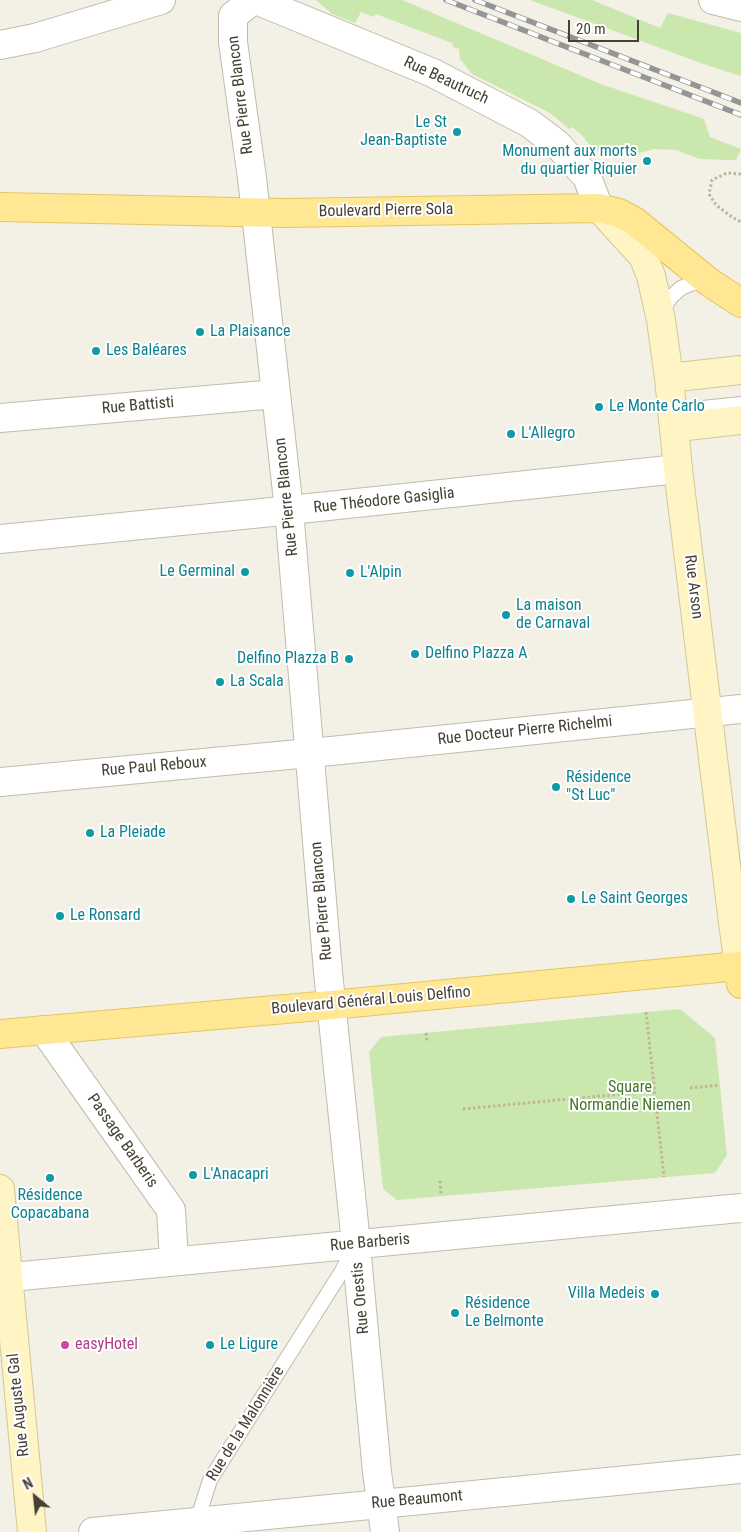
<!DOCTYPE html>
<meta charset="utf-8">
<style>
body{margin:0}
#map{position:relative;width:741px;height:1532px;overflow:hidden;background:#f3f0e6;font-family:"Roboto Condensed",sans-serif}
canvas{display:block}
.north{position:absolute;left:10px;top:1472px;width:50px;height:50px;-webkit-text-stroke:4px #fff;paint-order:stroke;rotate:332deg;font-size:14px;font-weight:700;line-height:20px;text-align:center;color:#464035}
.north::after{content:'';display:block;margin:auto;width:18px;height:22px;background:#464035;clip-path:polygon(50% 0,100% 100%,50% 72%,0 100%)}
.scale{position:absolute;left:568px;top:20px;width:71px;height:22px;box-sizing:border-box;border:2px solid #464035;border-top:0;padding-left:6px;font-size:15px;line-height:18px;white-space:nowrap;color:#464035;-webkit-text-stroke:4px #fff;paint-order:stroke}
</style>
<div id="map">
<canvas width="741" height="1532"></canvas>
<div class="north">N</div>
<div class="scale">20 m</div>
</div>
<script>
const g = document.querySelector('canvas').getContext('2d');
g.lineJoin = 'round';
function paint(path, color) { g.fillStyle = color; g.fill(path, 'evenodd'); }
const shape = rows => new Path2D(rows.map(r => 'M' + r).join(''));
function stroke(path, color, width, dash) { g.strokeStyle = color; g.lineWidth = width; g.lineCap = dash ? 'butt' : 'round'; g.setLineDash(dash || []); g.stroke(path); }
function label(font, color, halo, rows, align = 'center') {
  g.font = font + ' "Roboto Condensed",sans-serif'; g.lineWidth = 4; g.setLineDash([]); g.textBaseline = 'middle'; g.strokeStyle = halo; g.fillStyle = color; for (const [text, x, y, turn = 0] of rows) {
    g.save(); g.translate(x, y); g.rotate((+turn || 0) * Math.PI / 180); g.textAlign = isNaN(turn) ? turn : align; if (halo) g.strokeText(text, 0, 0); g.fillText(text, 0, 0); g.restore();
  }
}
paint(shape([
 [316,0,402,0,601,84,704,119,710,137,741,149,736,160,726,160,700,159,676,150,654,149,632,155,623,149,610,150,603,152,594,148,585,140,585,138,572,127,569,129,550,113,472,74,460,59,459,49,453,47,452,43,376,14,374,17,361,12,355,23,332,14],
 [530,0,592,0,660,28,668,13,741,33,741,76,709,66],
 [680,1009,715,1038,727,1155,715,1173,397,1200,383,1189,369,1052,381,1037]
]), '#cae8ae');
const lane = shape([
 [662,315,665,306,671,297,681,288,693,283,708,282],
 [673,420,682,413,693,409,741,404],
 [196,1524,210,1480,342,1271,352,1251]
]);
const street = shape([
 [253,0,233,16,233,42,252,178,289,510,328,972,354,1224,377,1472,385,1532],
 [256,0,433,73,529,123,557,144,587,177,599,208],
 [713,0,741,7],
 [0,45,35,38,161,0],
 [0,418,276,394],
 [0,539,262,513,678,469],
 [0,782,331,751,741,709],
 [44,1030,171,1210,174,1261],
 [0,1278,741,1208],
 [93,1532,741,1469]
]);
const secondary = shape([
 [599,208,643,256,651,276,661,320,669,378,678,469,733,923,739,966,741,966],
 [669,378,741,370],
 [673,420,679,424,687,426,741,420],
 [0,1189,32,1532]
]);
const primary = shape([
 [0,207,284,213,599,208,619,213,634,221,709,282,741,303],
 [0,1034,331,1005,739,966,741,984]
]);
stroke(lane, '#c1bbab', 16);
stroke(street, '#c1bbab', 30);
stroke(secondary, '#d3c795', 30);
stroke(primary, '#e4c662', 30);
stroke(shape([
 [741,174,727,173,712,180,709,194,716,205,732,217,741,222],
 [646,1012,664,1177],
 [426,1033,427,1043],
 [690,1088,720,1085],
 [463,1109,654,1091],
 [440,1181,441,1196]
]), '#c0b599', 3, [2.5, 2.5]);
stroke(lane, '#fff', 14);
stroke(street, '#fff', 28);
stroke(secondary, '#fff5c4', 28);
stroke(primary, '#ffe793', 28);
const rail = shape([
 [446,0,741,115],
 [475,0,741,103]
]);
stroke(rail, '#959595', 5.5);
stroke(rail, '#fff', 4, [11]);
for (const [x, y, r, color] of [
 [457,132,5,"#0f9aa8"],
 [647,161,5,"#0f9aa8"],
 [200,332,5,"#0f9aa8"],
 [96,351,5,"#0f9aa8"],
 [599,407,5,"#0f9aa8"],
 [511,434,5,"#0f9aa8"],
 [245,572,5,"#0f9aa8"],
 [350,573,5,"#0f9aa8"],
 [506,615,5,"#0f9aa8"],
 [415,654,5,"#0f9aa8"],
 [349,659,5,"#0f9aa8"],
 [220,682,5,"#0f9aa8"],
 [556,787,5,"#0f9aa8"],
 [90,833,5,"#0f9aa8"],
 [571,899,5,"#0f9aa8"],
 [60,916,5,"#0f9aa8"],
 [193,1175,5,"#0f9aa8"],
 [50,1178,5,"#0f9aa8"],
 [655,1294,5,"#0f9aa8"],
 [455,1313,5,"#0f9aa8"],
 [65,1345,5,"#d1479c"],
 [210,1345,5,"#0f9aa8"]
]) { const dot = new Path2D(); dot.arc(x, y, r, 0, 2 * Math.PI); g.fillStyle = color; g.fill(dot); stroke(dot, '#fff', 2); }
label('16px', '#464035', '#fff', [
 ["Rue Beautruch",446,81,25],
 ["Rue Pierre Blancon",241,95,-97],
 ["Boulevard Pierre Sola",386,211,-1],
 ["Rue Battisti",138,406,-5],
 ["Rue Pierre Blancon",287,497,-96],
 ["Rue Théodore Gasiglia",384,501,-6],
 ["Rue Arson",693,587,83],
 ["Rue Docteur Pierre Richelmi",525,731,-6],
 ["Rue Paul Reboux",154,767,-5],
 ["Rue Pierre Blancon",322,901,-95],
 ["Boulevard Général Louis Delfino",371,1001,-5],
 ["Passage Barberis",122,1141,55],
 ["Rue Barberis",370,1243,-5],
 ["Rue Orestis",361,1298,-95],
 ["Rue Auguste Gal",19,1405,-96],
 ["Rue de la Malonnière",246,1424,-58],
 ["Rue Beaumont",417,1500,-5]
]);
label('16px', '#0d838f', '#fff', [
 ["Le St",447,123,"right"],
 ["Jean-Baptiste",447,141,"right"],
 ["Monument aux morts",637,152,"right"],
 ["du quartier Riquier",637,170,"right"],
 ["La Plaisance",210,332],
 ["Les Baléares",106,351],
 ["Le Monte Carlo",609,407],
 ["L'Allegro",521,434],
 ["Le Germinal",235,572,"right"],
 ["L'Alpin",360,573],
 ["La maison",516,606],
 ["de Carnaval",516,624],
 ["Delfino Plazza A",425,654],
 ["Delfino Plazza B",339,659,"right"],
 ["La Scala",230,682],
 ["Résidence",566,778],
 ["\"St Luc\"",566,796],
 ["La Pleiade",100,833],
 ["Le Saint Georges",581,899],
 ["Le Ronsard",70,916],
 ["L'Anacapri",203,1175],
 ["Résidence",50,1196,"center"],
 ["Copacabana",50,1214,"center"],
 ["Villa Medeis",645,1294,"right"],
 ["Résidence",465,1304],
 ["Le Belmonte",465,1322],
 ["Le Ligure",220,1345]
], 'left');
label('16px', '#417828', '#fff', [
 ["Square",630,1088],
 ["Normandie Niemen",630,1106]
]);
label('16px', '#b23c85', '#fff', [
 ["easyHotel",75,1345]
], 'left');
</script>
